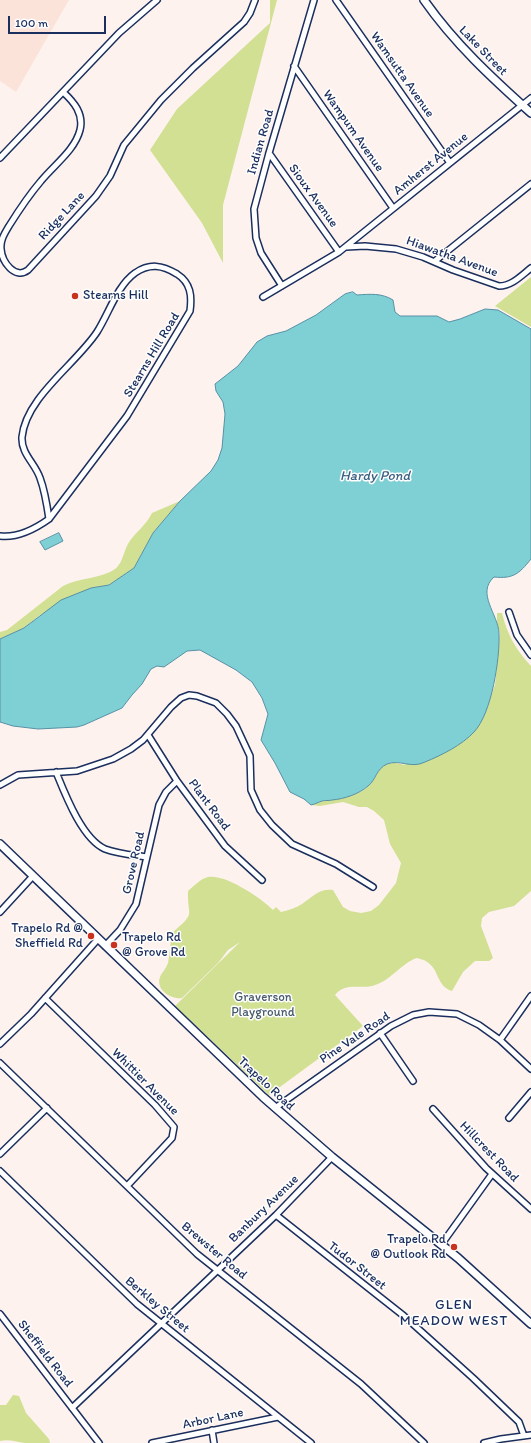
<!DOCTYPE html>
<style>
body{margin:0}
#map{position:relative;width:531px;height:1443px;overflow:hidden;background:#fdf2ee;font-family:Itim,sans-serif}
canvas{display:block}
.scale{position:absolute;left:8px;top:16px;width:98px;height:18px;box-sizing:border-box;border:2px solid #1b2f5e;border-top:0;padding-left:5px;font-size:12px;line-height:14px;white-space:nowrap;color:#1b2f5e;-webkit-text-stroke:3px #fff;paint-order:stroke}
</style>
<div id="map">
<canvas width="531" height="1443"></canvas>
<div class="scale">100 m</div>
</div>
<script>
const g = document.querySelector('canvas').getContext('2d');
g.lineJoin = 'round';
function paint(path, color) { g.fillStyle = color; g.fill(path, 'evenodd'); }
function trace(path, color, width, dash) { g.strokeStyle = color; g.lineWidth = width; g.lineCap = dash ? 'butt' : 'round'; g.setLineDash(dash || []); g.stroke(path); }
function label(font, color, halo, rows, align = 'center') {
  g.font = font + ' Itim,sans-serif'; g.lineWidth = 3; g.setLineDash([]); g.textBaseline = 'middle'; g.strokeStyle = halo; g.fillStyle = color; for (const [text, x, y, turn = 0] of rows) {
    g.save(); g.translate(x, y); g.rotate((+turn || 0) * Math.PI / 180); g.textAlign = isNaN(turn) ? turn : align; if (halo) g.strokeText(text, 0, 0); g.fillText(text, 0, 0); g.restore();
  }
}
const built = new Path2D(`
 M0,0H69L16,92L0,81Z`);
const green = new Path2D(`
 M270,0H277L223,205V263L202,223L150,150L177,109L270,23Z
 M531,277V327L495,306Z
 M180,501L153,533L134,568L109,585L91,588L40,615L24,628L0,639V632L7,630L63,586C78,578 95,579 110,572C123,566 122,555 128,544C134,533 145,527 152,513Z
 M497,613H502C507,634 516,650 531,666V891L514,906L489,912L482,918L481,926L493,958L489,961H475L463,972L452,991C433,985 442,963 417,958C401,963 390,982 372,986C359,989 345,982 335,995L363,1026L269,1095L175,1006L240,942L228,950L218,963L182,998C172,1000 155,990 160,977C162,972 166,969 168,963C170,953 170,942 173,932C197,912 187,917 188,891C194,886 200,879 208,877C226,874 261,898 273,910L276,907L281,912C289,910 296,908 302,904C312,897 320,888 333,890L343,907L350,911L361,913L371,911L379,905L396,883L401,863L390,844L384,820L374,811L367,807H359L343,802L320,806L311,805C315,804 319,802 323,801C336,798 349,798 362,791C380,781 375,756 404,765L487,705L495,685L500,633L497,624Z
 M13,1395L19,1396L26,1413L49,1439L50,1443C42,1443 33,1443 25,1443C16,1442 9,1439 0,1441V1405H6Z`);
const water = new Path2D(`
 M353,292L357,295C370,294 382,293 393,300L395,312L400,316H437L449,322L460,319L485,309L498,310L531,329V559C519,574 513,579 494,577C476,593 498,614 499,633C500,658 492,713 474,732C462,745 442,755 425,762C411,769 400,759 387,764C376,769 376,780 368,786C359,794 344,799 332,800C328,801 326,800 322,801C319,802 315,804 311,805L304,799L290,792L275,763L261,740L268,714L262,698L252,682L236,670L200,650L187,651L164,667L157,666L151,669L142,684L132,695L122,708L84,725L77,727L38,729L13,726L0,722V639L24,628L61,600L91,588L109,585L134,568L153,533L180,501L211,471L218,460L222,448L225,414L223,402L216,391L215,384L238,366L257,342L267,336L286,331L316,315L345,294Z
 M59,533L63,541L45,550L40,542Z`);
const street = new Path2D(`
 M336,0L450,163
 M294,66L393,208
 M63,92C74,102 84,114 80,130C75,150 54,165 41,181C29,195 19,210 9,226C5,233 0,240 1,249C2,262 15,280 28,270L96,196L110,176L124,145L161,100L193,68L244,22L250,13L255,0
 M269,153L339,252
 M0,158L119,33L157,0
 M346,247L365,246L396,249L423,257L453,270L499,286C512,286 522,275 531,268
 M435,261L531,184
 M282,286L261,253L256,238L254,209L269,153L314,0
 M263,297L339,252L531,98
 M0,536C17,538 35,529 49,519L127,416L190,311C192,296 191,283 177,274C162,265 150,263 135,273C117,286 109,313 97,332C76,364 26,397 22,437C21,454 35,463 40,478C45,491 47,505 49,519
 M509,612L517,635L531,655
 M148,735L177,781L225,846L262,880
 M56,772C65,794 82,839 105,849C118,854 133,855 147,857
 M0,785L18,775L77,771L113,759L131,749L143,740L171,707L181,698L189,695L197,696L216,703L227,714L236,726L250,756L251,790L260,810L272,825L292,844L336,864L373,887
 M0,912L33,876
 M105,946L120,930L136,904L159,805L166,792L177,781
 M45,998L155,1105L174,1127L172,1138L127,1186
 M380,1033L413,1081
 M500,1040L531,996
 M0,1044L31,1014L98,939
 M0,1063L197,1254L361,1384L424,1443
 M275,1108L391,1026L413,1015L429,1012L457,1014L479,1025L500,1040L531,1069
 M433,1109L486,1168L531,1209
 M509,1118L531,1092
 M0,1154L47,1108
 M0,1171L137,1304L311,1443
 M276,1215L404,1316L473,1378L519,1422L524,1436
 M441,1245L492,1174
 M0,1314L99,1443
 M72,1408L276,1215L332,1157
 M212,1430L214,1443
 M152,1443L278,1417
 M484,1443L501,1439L531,1435`);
const secondary = new Path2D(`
 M424,0C454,43 492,78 531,113
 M0,844L263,1097L332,1157L458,1258L531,1324`);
const markers = [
 [75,296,4,"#c8321e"],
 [91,936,4,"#c8321e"],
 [114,945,4,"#c8321e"],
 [454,1247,4,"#c8321e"]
];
const streetNames = [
 ["Lake Street",483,51,46],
 ["Wamsutta Avenue",402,75,55],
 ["Wampum Avenue",353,131,55],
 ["Indian Road",261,142,-74],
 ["Amherst Avenue",431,164,-39],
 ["Sioux Avenue",313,196,54],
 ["Ridge Lane",62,216,-47],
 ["Hiawatha Avenue",452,257,20],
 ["Stearns Hill Road",152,355,-59],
 ["Plant Road",209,805,53],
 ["Grove Road",134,863,-77],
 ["Pine Vale Road",355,1038,-34],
 ["Whittier Avenue",145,1082,45],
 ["Trapelo Road",266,1084,43],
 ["Hillcrest Road",489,1152,46],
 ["Banbury Avenue",264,1209,-44],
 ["Brewster Road",214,1251,40],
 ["Tudor Street",357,1266,38],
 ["Berkley Street",157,1305,40],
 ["Sheffield Road",45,1354,52],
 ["Arbor Lane",213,1419,-12]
];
const poiNames = [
 ["Stearns Hill",83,296],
 ["Trapelo Rd @",83,929,"right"],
 ["Sheffield Rd",83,944,"right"],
 ["Trapelo Rd",122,938],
 ["@ Grove Rd",122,953],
 ["Trapelo Rd",446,1240,"right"],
 ["@ Outlook Rd",446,1255,"right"]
];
const parkNames = [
 ["Graverson",263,998],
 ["Playground",263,1013]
];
const waterNames = [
 ["Hardy Pond",375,476]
];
const neighbourhoodNames = [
 ["GLEN",454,1305],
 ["MEADOW WEST",454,1321]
];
paint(built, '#fbe3d9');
paint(green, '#d1e093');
paint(water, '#7fd0d5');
trace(water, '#5790a5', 1);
trace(street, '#1b2f5e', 8);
trace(secondary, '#1b2f5e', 10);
trace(street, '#fff', 5);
trace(secondary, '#fff', 7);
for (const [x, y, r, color] of markers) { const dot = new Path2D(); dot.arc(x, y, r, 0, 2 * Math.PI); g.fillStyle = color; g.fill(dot); trace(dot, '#fff', 1.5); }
label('13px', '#1b2f5e', '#fff', streetNames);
label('13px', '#1b2f5e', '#fff', poiNames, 'left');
label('13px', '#485b6b', '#fff', parkNames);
label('italic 14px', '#395f82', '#fff', waterNames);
g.letterSpacing = '1px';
label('14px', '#1b2f5e', '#fff', neighbourhoodNames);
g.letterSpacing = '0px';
</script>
